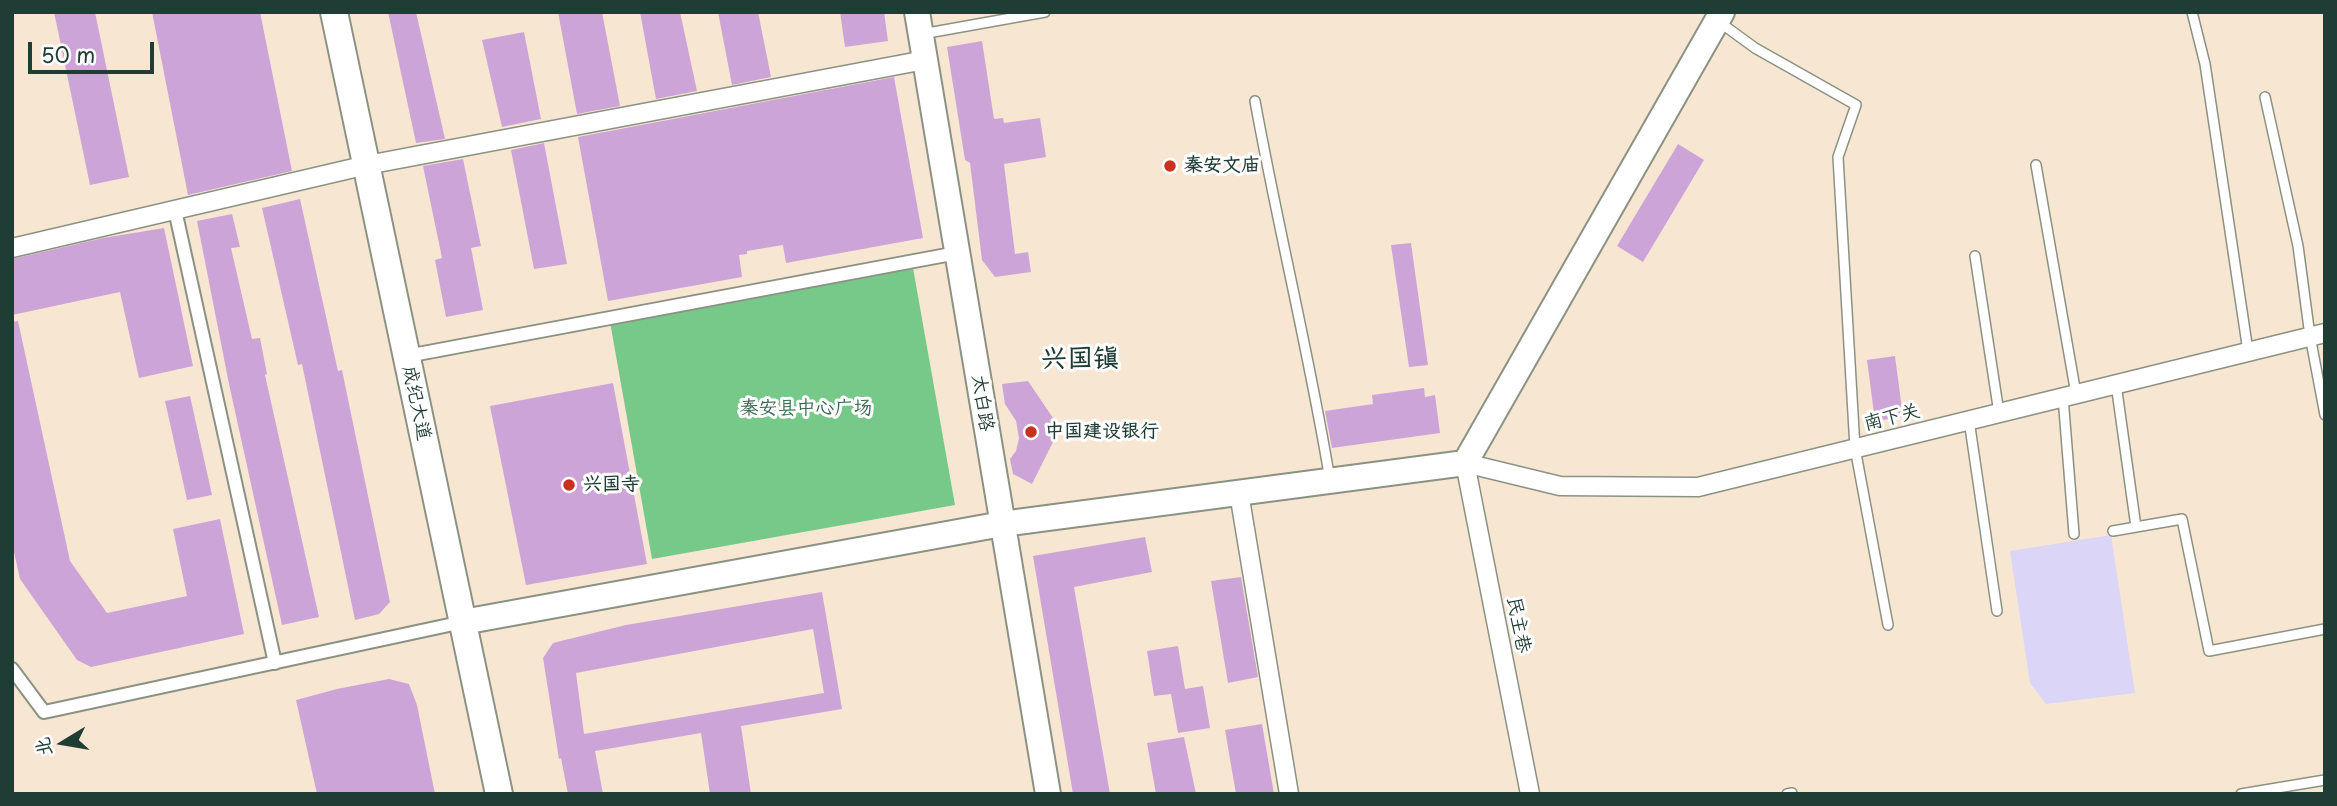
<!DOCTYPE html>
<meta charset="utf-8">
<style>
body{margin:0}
#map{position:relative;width:2337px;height:806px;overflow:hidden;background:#f7e7d2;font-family:"Playpen Sans","LXGW WenKai TC",sans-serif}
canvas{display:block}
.frame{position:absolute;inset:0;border:14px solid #1f3d34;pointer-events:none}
.north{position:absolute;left:28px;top:708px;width:70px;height:70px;-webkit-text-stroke:5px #fff;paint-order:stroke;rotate:259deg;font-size:19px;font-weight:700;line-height:28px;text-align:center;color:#1f3d34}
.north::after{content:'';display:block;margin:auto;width:24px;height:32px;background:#1f3d34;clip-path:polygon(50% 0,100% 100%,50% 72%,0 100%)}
.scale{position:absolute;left:28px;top:42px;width:126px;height:32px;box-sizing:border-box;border:4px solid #1f3d34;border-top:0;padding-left:9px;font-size:21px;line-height:24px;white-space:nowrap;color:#1f3d34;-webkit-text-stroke:5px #fff;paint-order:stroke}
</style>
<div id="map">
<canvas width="2337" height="806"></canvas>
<div class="frame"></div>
<div class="north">北</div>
<div class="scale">50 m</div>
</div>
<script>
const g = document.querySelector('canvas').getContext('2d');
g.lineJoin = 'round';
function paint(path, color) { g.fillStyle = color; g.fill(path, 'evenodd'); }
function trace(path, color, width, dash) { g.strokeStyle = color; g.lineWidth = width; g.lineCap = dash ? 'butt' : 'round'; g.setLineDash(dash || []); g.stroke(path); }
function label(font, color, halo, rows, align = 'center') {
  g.font = font + ' "Playpen Sans","LXGW WenKai TC",sans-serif'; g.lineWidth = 6; g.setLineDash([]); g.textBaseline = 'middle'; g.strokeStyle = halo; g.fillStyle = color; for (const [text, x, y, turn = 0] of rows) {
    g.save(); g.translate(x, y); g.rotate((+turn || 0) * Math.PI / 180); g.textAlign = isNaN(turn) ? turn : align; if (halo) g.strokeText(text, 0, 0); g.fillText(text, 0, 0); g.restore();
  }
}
const built = new Path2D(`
 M2111,535L2135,693L2046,704L2030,683L2010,551Z`);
const green = new Path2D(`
 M913,268L955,505L652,559L610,322Z`);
const building = new Path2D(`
 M54,12H95L129,177L90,185Z
 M152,12H260L292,171L188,195Z
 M388,12H416L445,139L416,143Z
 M558,12H602L620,106L577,114Z
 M640,12H680L697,91L656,99Z
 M718,12H758L771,77L732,85Z
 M840,12H884L888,41L845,47Z
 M524,32L541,119L502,127L482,40Z
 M982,41L994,119L1003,118L1004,123L1040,118L1046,157L1004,164L1015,254L1028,252L1031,272L995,277L982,260L970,163L965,160L947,47Z
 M894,77L923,238L786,263L783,245L747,251V254L739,255L742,277L608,301L578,137Z
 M544,143L567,264L534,269L511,150Z
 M1678,144L1704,160L1643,262L1617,246Z
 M463,159L481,246L471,248L483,310L446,317L435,260L442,258L423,166Z
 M300,199L338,371L342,370L390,602L379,614L355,620L302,364L298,365L262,208Z
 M232,214L240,247L231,248L252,339L260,338L267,374L265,375L319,617L282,625L229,384L197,221Z
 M164,228L193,366L139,378L120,292L12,315V259L103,238Z
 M1411,243L1428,365L1409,367L1391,245Z
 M18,321L70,561L107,613L187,596L173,529L220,519L244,634L91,667L77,660L20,579L12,543V322Z
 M1895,356L1903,417L1875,421L1867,360Z
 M1028,381L1053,418L1056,436L1032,484L1013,474L1010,459L1016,451L1019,438L1016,421L1005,404L1002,384Z
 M613,383L647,564L526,585L490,406Z
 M1424,388L1425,397L1435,395L1440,433L1332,448L1325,411L1373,404L1372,395Z
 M190,396L212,495L187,500L165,401Z
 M1145,537L1152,572L1074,587L1110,794H1073L1033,556Z
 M1241,577L1258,677L1228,683L1211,581Z
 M822,592L842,709L741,726L751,794H710L701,733L595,751L603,794H568L561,758L559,759L543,658L553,643L626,625ZM813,629L824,693L584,734L576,673Z
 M1178,646L1185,689L1203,686L1210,728L1178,733L1171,694L1154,696L1147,651Z
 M389,679L409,684L417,705L435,794H317L296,700L337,689Z
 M1262,724L1274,794H1236L1225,730Z
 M1184,737L1196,794H1156L1147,743Z`);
const service = new Path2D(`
 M2192,12L2205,64L2248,351
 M1718,21L1755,48L1856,105L1838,157L1855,448L1888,625
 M922,34L1045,12
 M2265,97L2298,246L2310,336L2325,415
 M1255,101C1278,228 1309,353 1330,480
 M2036,165L2076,394
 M1975,256L1999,413
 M2116,384L2136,527
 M2063,397L2074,534
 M1969,420L1997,611
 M2113,531L2182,519L2209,651L2325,629
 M1787,794L1792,793
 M2241,794L2325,780`);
const pedestrian = new Path2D(`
 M175,210L275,663
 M407,356L957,253
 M12,669L44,712L463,622`);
const minor = new Path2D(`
 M12,248L367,165L925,60
 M1239,493L1289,794
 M1530,794L1465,463L1560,486L1698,487L2325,333`);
const secondary = new Path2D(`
 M917,12L1048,794
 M463,622L1002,524L1465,463L1722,12`);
const primary = new Path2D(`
 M334,12L499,794`);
const markers = [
 [1170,166,7,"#c8321e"],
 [1031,432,7,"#c8321e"],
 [569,485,7,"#c8321e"]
];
const poiNames = [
 ["秦安文庙",1184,166],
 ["中国建设银行",1045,432],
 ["兴国寺",583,485]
];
const streetNames = [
 ["成纪大道",416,403,78],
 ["太白路",982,403,81],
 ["南下关",1892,418,-14],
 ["民主巷",1518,625,79]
];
const parkNames = [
 ["秦安县中心广场",806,409]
];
const districtNames = [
 ["兴国镇",1080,360]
];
paint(built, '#dbd6f7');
paint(green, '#77c98a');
paint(building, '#cda4d8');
trace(service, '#8b9283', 12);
trace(pedestrian, '#8b9283', 16);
trace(minor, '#8b9283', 21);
trace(secondary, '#8b9283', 28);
trace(primary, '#8b9283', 30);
trace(service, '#fff', 9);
trace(pedestrian, '#fff', 12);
trace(minor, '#fff', 18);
trace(secondary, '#fff', 24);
trace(primary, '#fff', 26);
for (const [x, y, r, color] of markers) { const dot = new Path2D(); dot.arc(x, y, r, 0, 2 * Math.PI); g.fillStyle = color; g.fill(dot); trace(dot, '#fff', 2.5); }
label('bold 19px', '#1f3d34', '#fff', poiNames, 'left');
label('19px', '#1f3d34', '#fff', streetNames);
label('19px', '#39674e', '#fff', parkNames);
label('bold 26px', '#1f3d34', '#fff', districtNames);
</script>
